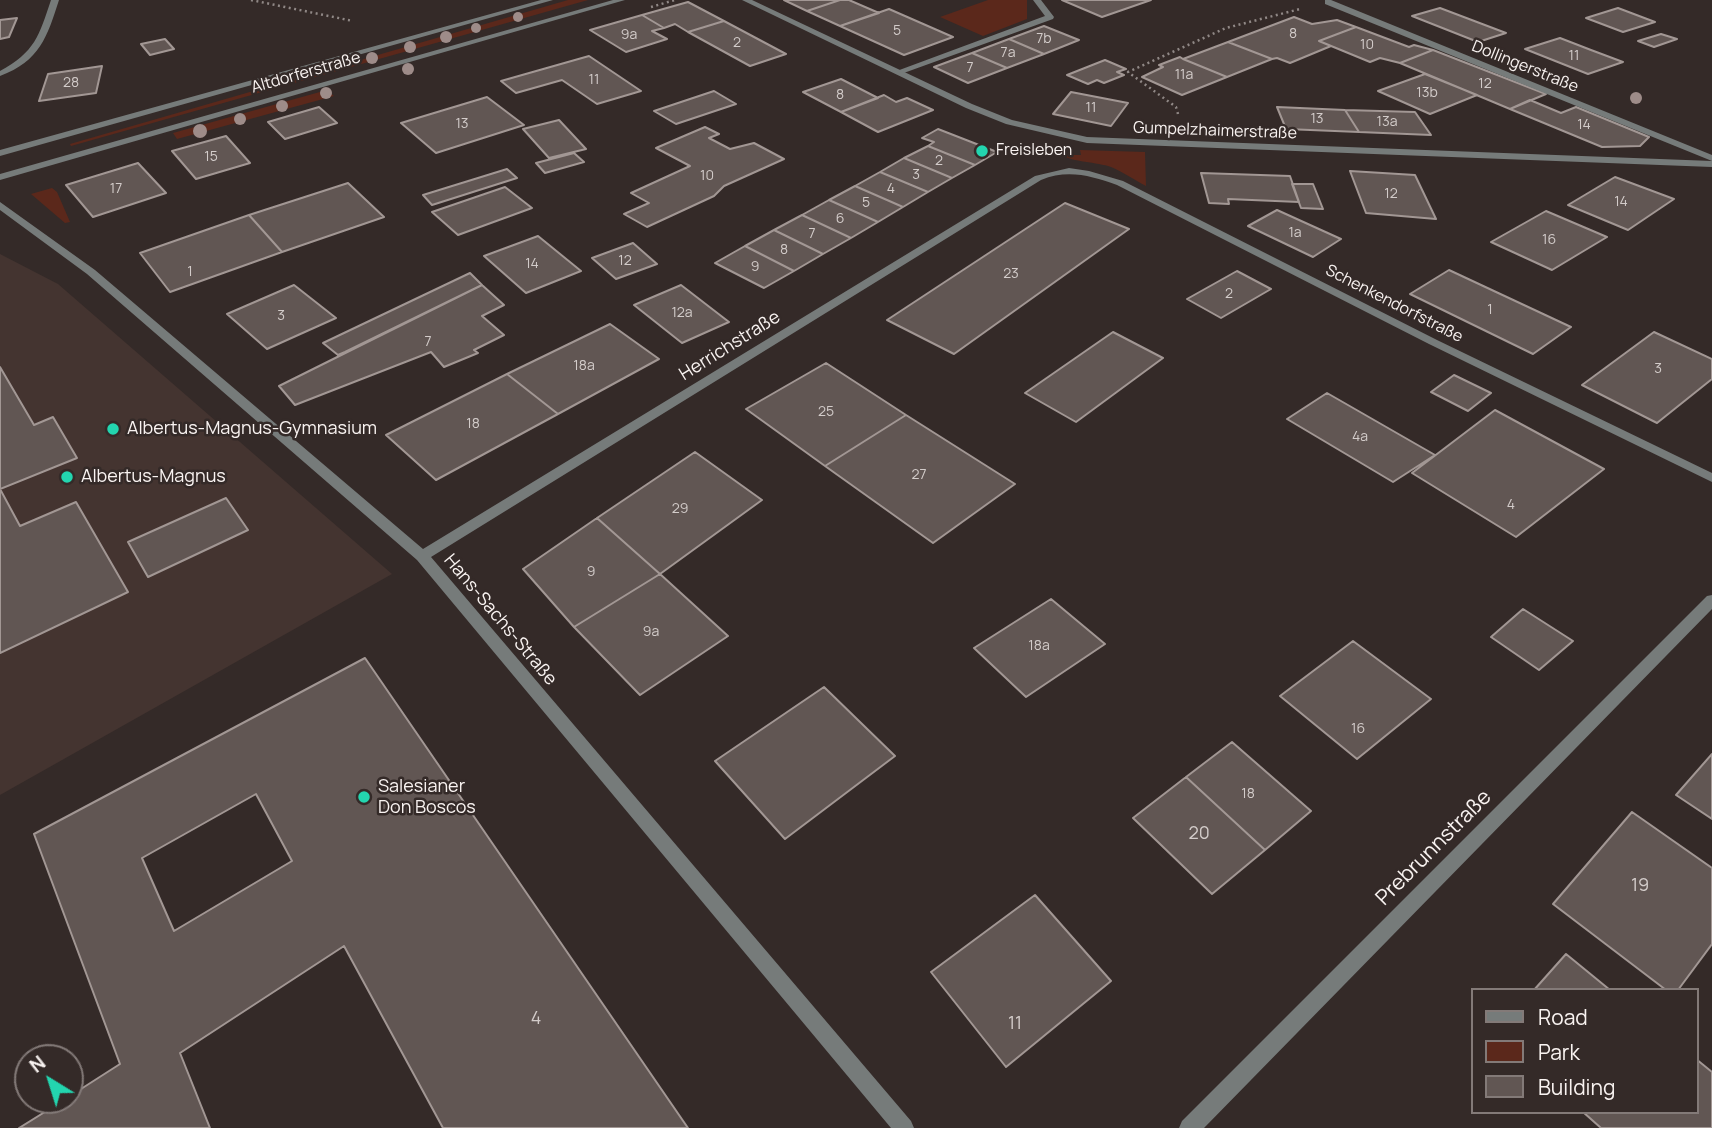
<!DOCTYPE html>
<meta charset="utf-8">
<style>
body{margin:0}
#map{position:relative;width:1712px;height:1128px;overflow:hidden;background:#342a28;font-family:Manrope,sans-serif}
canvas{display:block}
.legend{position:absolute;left:1471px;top:988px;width:228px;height:126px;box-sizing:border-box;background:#342a28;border:2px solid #837a78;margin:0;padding:9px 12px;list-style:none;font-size:21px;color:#f9f3f1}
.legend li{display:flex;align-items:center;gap:14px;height:35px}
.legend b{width:35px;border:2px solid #837a78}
.north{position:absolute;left:14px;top:1044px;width:70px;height:70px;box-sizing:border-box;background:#342a28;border:2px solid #837a78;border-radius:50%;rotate:322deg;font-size:19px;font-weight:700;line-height:28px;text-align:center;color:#f9f3f1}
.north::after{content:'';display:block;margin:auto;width:24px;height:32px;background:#23d5af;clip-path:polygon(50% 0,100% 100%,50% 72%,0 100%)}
</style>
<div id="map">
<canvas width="1712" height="1128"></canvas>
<ul class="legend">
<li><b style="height:9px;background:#767b7a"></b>Road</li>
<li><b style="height:19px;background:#5b281b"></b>Park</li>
<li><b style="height:19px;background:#615653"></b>Building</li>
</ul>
<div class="north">N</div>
</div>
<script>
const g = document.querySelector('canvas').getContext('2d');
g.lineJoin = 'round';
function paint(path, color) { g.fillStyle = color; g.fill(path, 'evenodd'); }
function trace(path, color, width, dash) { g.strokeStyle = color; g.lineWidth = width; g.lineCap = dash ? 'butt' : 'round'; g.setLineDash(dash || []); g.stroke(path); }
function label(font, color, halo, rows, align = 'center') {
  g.font = font + ' Manrope,sans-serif'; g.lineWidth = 5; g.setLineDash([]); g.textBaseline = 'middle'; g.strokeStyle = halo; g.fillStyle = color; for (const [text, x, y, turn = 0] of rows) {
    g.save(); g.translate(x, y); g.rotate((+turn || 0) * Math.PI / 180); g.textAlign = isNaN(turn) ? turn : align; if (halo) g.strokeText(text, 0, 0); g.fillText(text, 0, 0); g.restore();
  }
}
const built = new Path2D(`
 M0,254L58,284L392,574L0,795Z`);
const green = new Path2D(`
 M568,0H588L71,146L70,144Z
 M988,0H1027V19L983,36L940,17Z
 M327,90L334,96L177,139L173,133Z
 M1080,150L1145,152L1146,186C1135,180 1123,172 1111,167C1097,162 1072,162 1062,155H1081Z
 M52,188L57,192L70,222L65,223L31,194Z`);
const building = new Path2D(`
 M784,0H840L807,11Z
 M840,0H849L879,13L840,26L807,11Z
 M1062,0H1151L1102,17Z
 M688,2L724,21L688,32L675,24L664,28L642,15Z
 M1440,8L1506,33L1478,42L1412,16Z
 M1618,8L1655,22L1623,32L1586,18Z
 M889,9L953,37L904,55L840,26Z
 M642,15L664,28L652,31L667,39L626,52L590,30Z
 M1294,17L1312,24L1337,20L1356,27L1319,41L1331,46L1290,63L1277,58L1272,59L1228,42Z
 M17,18L9,37L0,39V20Z
 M724,21L786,54L750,66L688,32Z
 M1044,26L1079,40L1044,54L1009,39Z
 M1356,27L1409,47L1414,45L1433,50L1400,63L1380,58L1370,62L1319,41Z
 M1661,34L1677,39L1654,47L1638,41Z
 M1560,38L1591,50L1623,62L1588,74L1525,49Z
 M165,39L174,49L150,55L141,44Z
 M1009,39L1044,54L1007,68L972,53Z
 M1228,42L1272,59L1227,77L1183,59Z
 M1433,50L1546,94L1510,109L1400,63Z
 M972,53L1007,68L968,83L934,67Z
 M589,56L641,91L597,104L562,80L516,93L501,81Z
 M1180,57L1183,59L1227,77L1182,95L1142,77L1163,67L1159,65Z
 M1105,60L1126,69L1117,72L1124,75L1104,83L1097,80L1088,84L1067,75Z
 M102,66L96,93L39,101L48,74Z
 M1425,74L1477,95L1430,114L1378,91Z
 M841,79L878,98L841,112L803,92Z
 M714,91L736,104L676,124L654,111Z
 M1071,92L1128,103L1111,126L1053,114Z
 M884,95L896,102L907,98L933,110L878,132L841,112Z
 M487,97L524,125L436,153L401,123Z
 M1530,100L1561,113L1576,107L1649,137L1640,146L1602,147L1510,109Z
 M319,107L337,123L285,139L268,122Z
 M1277,107L1345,110L1359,132L1286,129Z
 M1345,110L1415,112L1431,135L1359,132Z
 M559,120L586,149L549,158L523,129Z
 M705,127L719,134L709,138L730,149L754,143L784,159L724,186L714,196L647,227L624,214L649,203L631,193L690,166L656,148Z
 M938,129L997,152L975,165L928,146L934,142L922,138Z
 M226,136L250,163L196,179L172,151Z
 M928,146L975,165L952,178L904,158Z
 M574,153L584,162L545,173L536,163Z
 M904,158L952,178L928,192L880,172Z
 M138,163L166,193L93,217L66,185Z
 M507,169L517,178L432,205L423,195Z
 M1350,171L1415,175L1436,219L1366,213Z
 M880,172L928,192L903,207L855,186Z
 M1201,173L1290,176L1299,202L1228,199L1229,204L1209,203Z
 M1615,177L1674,199L1628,230L1568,205Z
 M348,183L384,217L282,252L249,215Z
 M1292,184H1313L1323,209L1301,208Z
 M855,186L903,207L878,222L829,200Z
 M505,187L532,208L458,235L432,212Z
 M829,200L878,222L851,238L802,215Z
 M1065,203L1129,229L954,354L887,320Z
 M1277,210L1341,239L1313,257L1248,226Z
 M1546,211L1607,237L1552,270L1491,242Z
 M249,215L282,252L170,292L140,253Z
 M802,215L851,238L823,254L774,230Z
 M774,230L823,254L794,271L745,246Z
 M538,236L581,271L526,293L484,256Z
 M633,243L657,264L616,279L592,258Z
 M745,246L794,271L764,288L715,263Z
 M1449,270L1571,327L1533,354L1410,294Z
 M1237,271L1271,289L1221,318L1187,299Z
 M470,273L482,285L345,352L338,355L323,343Z
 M294,285L336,318L267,349L227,314Z
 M482,285L504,305L482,316L504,335L474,350L478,353L444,367L431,352L295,405L279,386Z
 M681,285L729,322L682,343L634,305Z
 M610,324L659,359L558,414L507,374Z
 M1113,332L1163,358L1076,422L1025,393Z
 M1654,332L1712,359V379L1657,423L1582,385Z
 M826,363L906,415L825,466L746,409Z
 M0,367L34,425L53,417L77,458L0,489L20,526L76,502L128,592L0,653Z
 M507,374L558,414L436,480L386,435Z
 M1454,375L1491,393L1468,411L1431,392Z
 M1327,393L1435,455L1393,482L1287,419Z
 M1495,410L1604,469L1516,537L1412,473Z
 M906,415L1015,484L933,543L825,466Z
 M695,452L762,500L660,574L597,518Z
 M226,498L248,530L148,577L128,542Z
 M597,518L660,574L574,627L523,569Z
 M660,574L728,636L640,695L574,627Z
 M1051,599L1105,644L1026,697L974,648Z
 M1523,609L1573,641L1539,670L1491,637Z
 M1353,641L1431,699L1357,759L1280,696Z
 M365,658L688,1128H443L344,946L180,1053L210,1128H19L64,1100H70V1096L120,1064L34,834ZM256,794L292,861L174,931L142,858Z
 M824,687L895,756L785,839L715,761Z
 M1232,742L1311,811L1265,850L1186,777Z
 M1712,754V819L1676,795Z
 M1186,777L1265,850L1212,894L1133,818Z
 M1632,812L1712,868V944L1678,990H1666L1553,904Z
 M1035,895L1111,981L1006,1067L931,972Z
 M1566,954L1610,990H1534Z
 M1696,1059L1712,1072V1128H1601L1583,1112H1696Z`);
const path = new Path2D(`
 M251,0L353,21
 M651,7L675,0
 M1178,114L1176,107L1128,72L1226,28L1300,9`);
const service = new Path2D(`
 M51,0H59C47,37 40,61 0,76V71C35,52 39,36 51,0Z
 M1033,0H1041L1054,17L1053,19L901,74L894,72L1045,16Z`);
const minor = new Path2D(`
 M1325,0H1331L1712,155V161L1325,4Z
 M1069,168L1089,171L1123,181L1437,340L1712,473V482L1429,344L1117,185C1091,176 1068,169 1041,180L431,557L911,1121L914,1128H891L417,560L87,274L0,210V202L95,270L423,549L1035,176Z
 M1712,595V609L1204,1128H1179L1182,1121L1707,596Z`);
const tertiary = new Path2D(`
 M541,0H553L0,156V150Z
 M613,0H625L0,180V174Z
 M742,0H752L972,104L1012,120L1087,137L1712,161V167L1087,143L1006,124L966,108Z`);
const trees = [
 [518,17,5],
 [476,28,5],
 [446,37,6],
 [410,47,6],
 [372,58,6],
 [408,69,6],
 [326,93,6],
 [1636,98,6],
 [282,106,6],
 [240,119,6],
 [200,131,7]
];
const markers = [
 [982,151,7,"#23d5af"],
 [113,429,7,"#23d5af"],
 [67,477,7,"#23d5af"],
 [364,797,7,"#23d5af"]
];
const numberNames = [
 ["5",897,31],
 ["8",1293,34],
 ["9a",629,35],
 ["7b",1044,39],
 ["2",737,43],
 ["10",1367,45],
 ["7a",1008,53],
 ["11",1574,56],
 ["7",970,68],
 ["11a",1184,75],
 ["11",594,80],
 ["28",71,83],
 ["12",1485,84],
 ["13b",1427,93],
 ["8",840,95],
 ["11",1091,108],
 ["13",1317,119],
 ["13a",1387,122],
 ["13",462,124],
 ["14",1584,125],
 ["15",211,157],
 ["2",939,161],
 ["3",916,175],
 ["10",707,176],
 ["17",116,189],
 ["4",891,189],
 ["12",1391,194],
 ["14",1621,202],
 ["5",866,203],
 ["6",840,219],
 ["1a",1295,233],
 ["7",812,234],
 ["16",1549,240],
 ["8",784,250],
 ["12",625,261],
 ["14",532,264],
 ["9",755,267],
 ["1",190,272],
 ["23",1011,274],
 ["2",1229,294],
 ["1",1490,310],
 ["12a",682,313],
 ["3",281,316],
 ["7",428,342],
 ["18a",584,366],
 ["3",1658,369],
 ["25",826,412],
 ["18",473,424],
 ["4a",1360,437],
 ["27",919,475],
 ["4",1511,505],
 ["29",680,509],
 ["9",591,572],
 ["9a",651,632],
 ["18a",1039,646],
 ["16",1358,729],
 ["18",1248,794]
];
const farStreetnames = [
 ["Dollingerstraße",1525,67,22],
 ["Altdorferstraße",306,73,-16],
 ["Gumpelzhaimerstraße",1215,131,2],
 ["Schenkendorfstraße",1394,304,27]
];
const farPoinames = [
 ["Freisleben",996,151]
];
const streetNames = [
 ["Herrichstraße",730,346,-32],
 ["Hans-Sachs-Straße",500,620,50]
];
const poiNames = [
 ["Albertus-Magnus-Gymnasium",127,429],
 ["Albertus-Magnus",81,477],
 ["Salesianer",378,787],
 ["Don Boscos",378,808]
];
const nearNumbernames = [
 ["20",1199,834],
 ["19",1640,886],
 ["4",536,1019],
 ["11",1015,1024]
];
const nearStreetnames = [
 ["Prebrunnstraße",1434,848,-45]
];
paint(built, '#443430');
paint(green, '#5b281b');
paint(building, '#615653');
trace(building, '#a29794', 2);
trace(path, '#908886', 2.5, [2, 3.5]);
paint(service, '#767b7a');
paint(minor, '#767b7a');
paint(tertiary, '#767b7a');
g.fillStyle = '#9e8c89';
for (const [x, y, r] of trees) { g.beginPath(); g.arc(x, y, r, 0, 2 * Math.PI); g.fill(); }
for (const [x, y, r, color] of markers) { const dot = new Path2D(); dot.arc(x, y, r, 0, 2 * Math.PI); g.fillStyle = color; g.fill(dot); trace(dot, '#342a28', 2.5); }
label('14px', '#d3ccca', null, numberNames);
label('16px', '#f9f3f1', '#342a28', farStreetnames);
label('16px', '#f9f3f1', '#342a28', farPoinames, 'left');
label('18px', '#f9f3f1', '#342a28', streetNames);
label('18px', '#f9f3f1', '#342a28', poiNames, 'left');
label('18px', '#d3ccca', null, nearNumbernames);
label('21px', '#f9f3f1', '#342a28', nearStreetnames);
</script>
